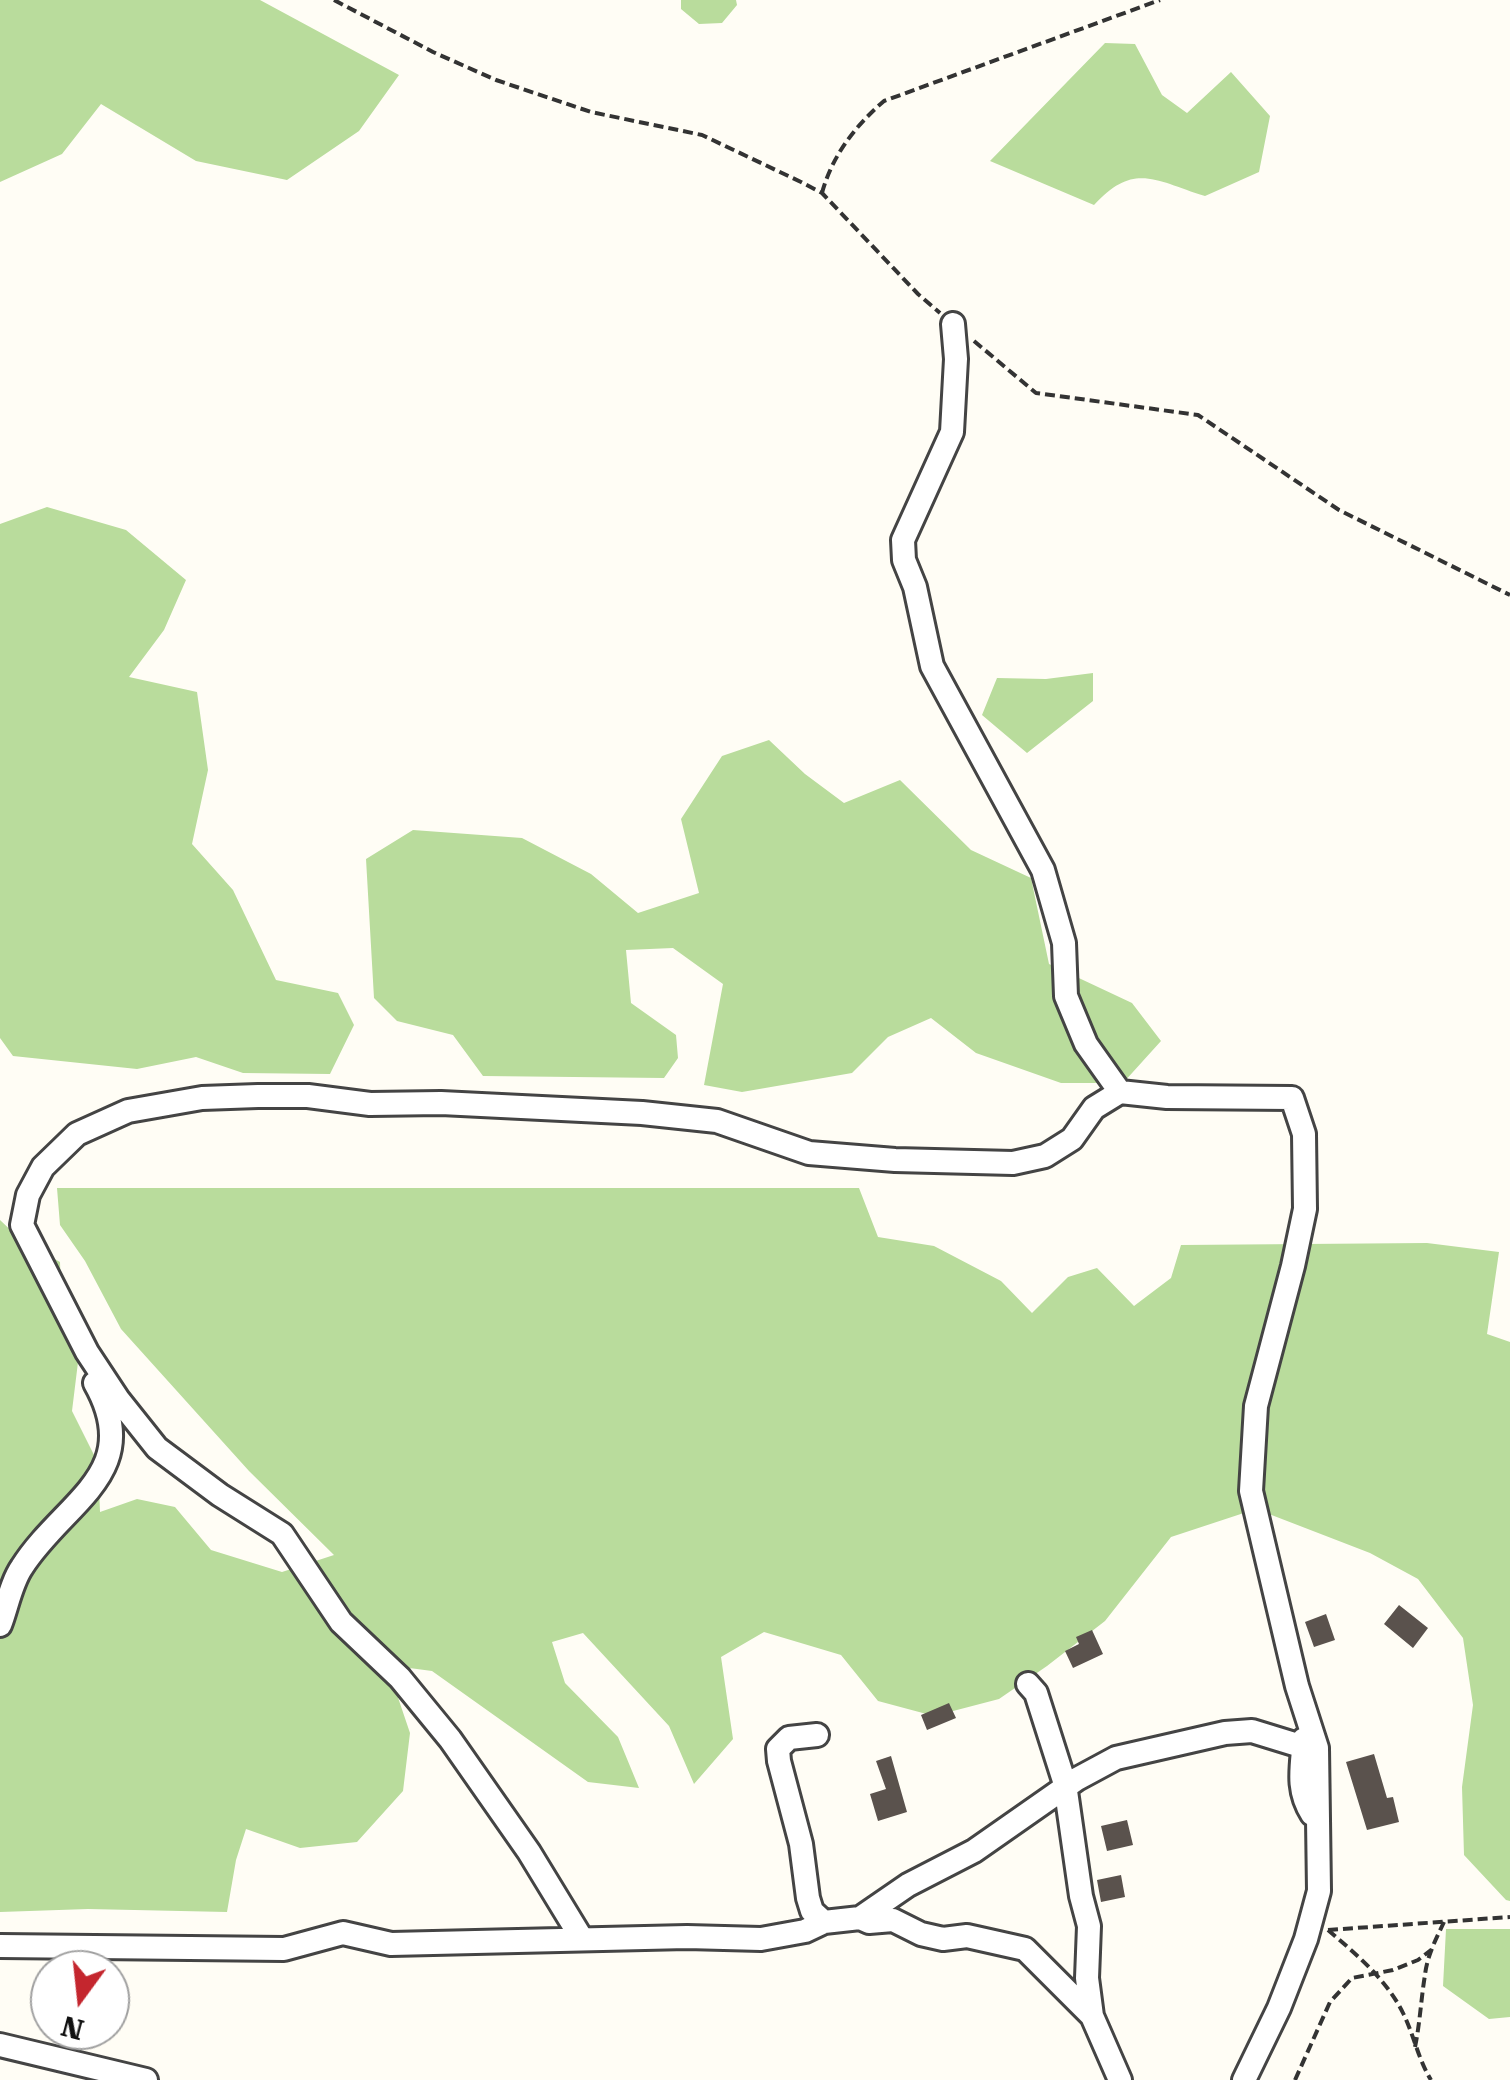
<!DOCTYPE html>
<style>
body{margin:0}
#map{position:relative;width:1510px;height:2080px;overflow:hidden;background:#fffdf5;font-family:"Roboto Serif",serif}
canvas{display:block}
.north{position:absolute;left:30px;top:1950px;width:100px;height:100px;box-sizing:border-box;background:#fff;border:2px solid #a0a0a0;border-radius:50%;rotate:195deg;font-size:28px;font-weight:700;line-height:40px;text-align:center;color:#111}
.north::after{content:'';display:block;margin:auto;width:35px;height:45px;background:#c4262e;clip-path:polygon(50% 0,100% 100%,50% 72%,0 100%)}
</style>
<div id="map">
<canvas width="1510" height="2080"></canvas>
<div class="north">N</div>
</div>
<script>
const g = document.querySelector('canvas').getContext('2d');
g.lineJoin = 'round';
function paint(path, color) { g.fillStyle = color; g.fill(path, 'evenodd'); }
function trace(path, color, width, dash) { g.strokeStyle = color; g.lineWidth = width; g.lineCap = dash ? 'butt' : 'round'; g.setLineDash(dash || []); g.stroke(path); }
const forest = new Path2D(`
 M0,0H260L399,75L359,131L287,180L196,161L101,104L62,154L0,182Z
 M681,0H736L737,5L722,23L699,24L681,9Z
 M1105,43L1135,44L1162,95L1187,113L1231,72L1270,116L1259,172L1205,196C1156,181 1134,161 1094,205L990,161Z
 M47,507L126,530L186,580L164,630L129,677L197,692L208,770L192,844L233,890L276,980L338,993L354,1025L330,1074L243,1073L196,1057L137,1069L13,1056L0,1038V524Z
 M1093,673V701L1027,753L982,715L997,678L1046,679Z
 M769,740L805,774L844,803L900,780L971,850L1031,878L1049,964L1132,1003L1161,1041L1123,1083H1061L976,1053L931,1018L888,1037L852,1073L742,1092L704,1085L723,984L673,948L626,950L631,1003L676,1035L678,1058L664,1078L483,1076L453,1035L397,1021L374,998L366,859L413,830L522,838L591,874L638,913L699,893L681,819L722,756Z
 M57,1188H859L878,1237L934,1246L1001,1281L1032,1313L1068,1277L1097,1268L1134,1306L1171,1278L1181,1245L1427,1243L1499,1252L1487,1334L1510,1342V1901L1506,1900L1464,1855L1462,1787L1473,1705L1463,1638L1418,1579L1370,1553L1256,1509L1171,1537L1105,1621L1047,1666L999,1699L934,1716L878,1701L841,1655L764,1632L721,1657L733,1739L694,1784L669,1726L583,1633L552,1642L565,1683L618,1737L639,1788L588,1782L432,1671L387,1665L410,1733L403,1791L357,1842L300,1848L246,1829L236,1860L227,1912L88,1909L0,1912V1220L22,1241L60,1262L61,1293L79,1354L72,1411L98,1463L100,1512L137,1499L175,1507L211,1550L282,1572L334,1555L249,1471L121,1329L85,1261L60,1225Z
 M1446,1929H1510V2017L1489,2019L1443,1986Z`);
const building = new Path2D(`
 M1399,1605L1428,1628L1413,1648L1384,1624Z
 M1326,1614L1335,1640L1314,1647L1305,1622Z
 M1092,1630L1103,1654L1073,1668L1065,1651L1079,1644L1076,1637Z
 M949,1703L956,1718L927,1730L921,1715Z
 M1374,1754L1387,1798L1393,1797L1399,1822L1367,1830L1346,1762Z
 M891,1756L907,1812L878,1821L870,1794L886,1789L876,1761Z
 M1127,1820L1133,1845L1107,1851L1101,1826Z
 M1121,1875L1125,1897L1101,1902L1097,1880Z`);
const path = new Path2D(`
 M334,0L433,52L496,80L591,112L702,135L801,182L822,193L918,294L940,313
 M822,193C832,156 855,126 884,101L1160,0
 M974,341L1036,393L1198,415L1339,510L1510,595
 M1328,1930L1510,1917
 M1328,1930C1356,1954 1387,1980 1403,2013C1414,2035 1418,2059 1431,2080
 M1415,2047C1420,2023 1421,1999 1425,1975C1427,1956 1436,1939 1444,1922
 M1295,2080L1330,2002L1352,1978L1393,1970L1418,1960L1431,1950`);
const minor = new Path2D(`
 M953,324L956,359L952,432L903,540L904,560L915,587L932,666L1043,870L1064,943L1066,996L1086,1044L1120,1092L1167,1097L1292,1098L1304,1134L1305,1209L1293,1266L1256,1406L1251,1491L1297,1686L1317,1748L1319,1891L1306,1939L1279,2008L1244,2080
 M0,1625C7,1607 11,1583 22,1567C64,1501 146,1473 95,1383
 M1028,1684L1036,1693L1065,1784L1081,1896L1089,1926L1087,1978L1092,2016L1120,2080
 M817,1735L789,1738L778,1749L779,1761L801,1844L808,1898L812,1911L824,1922
 M1304,1739C1302,1767 1296,1789 1312,1814
 M860,1918L908,1885L974,1851L1077,1779L1116,1758L1225,1733L1252,1731L1304,1747
 M582,1939L529,1852L450,1739L400,1678L341,1622L282,1534L220,1495L157,1448L118,1399L87,1352L22,1225L28,1195L43,1167L77,1134L128,1111L202,1098L258,1096H308L370,1104L441,1103L642,1113L717,1121L809,1153L895,1160L1013,1163L1045,1156L1072,1139L1094,1108L1120,1092
 M0,1946L284,1949L343,1933L391,1944L687,1937L761,1939L805,1931L824,1922L860,1918L869,1922L893,1920L921,1934L943,1939L967,1936L1025,1949L1092,2016
 M0,2045L146,2080`);
paint(forest, '#b9dc9c');
paint(building, '#5a524d');
trace(minor, '#444', 28);
trace(path, '#333', 4, [10, 5]);
trace(minor, '#fff', 22);
</script>
